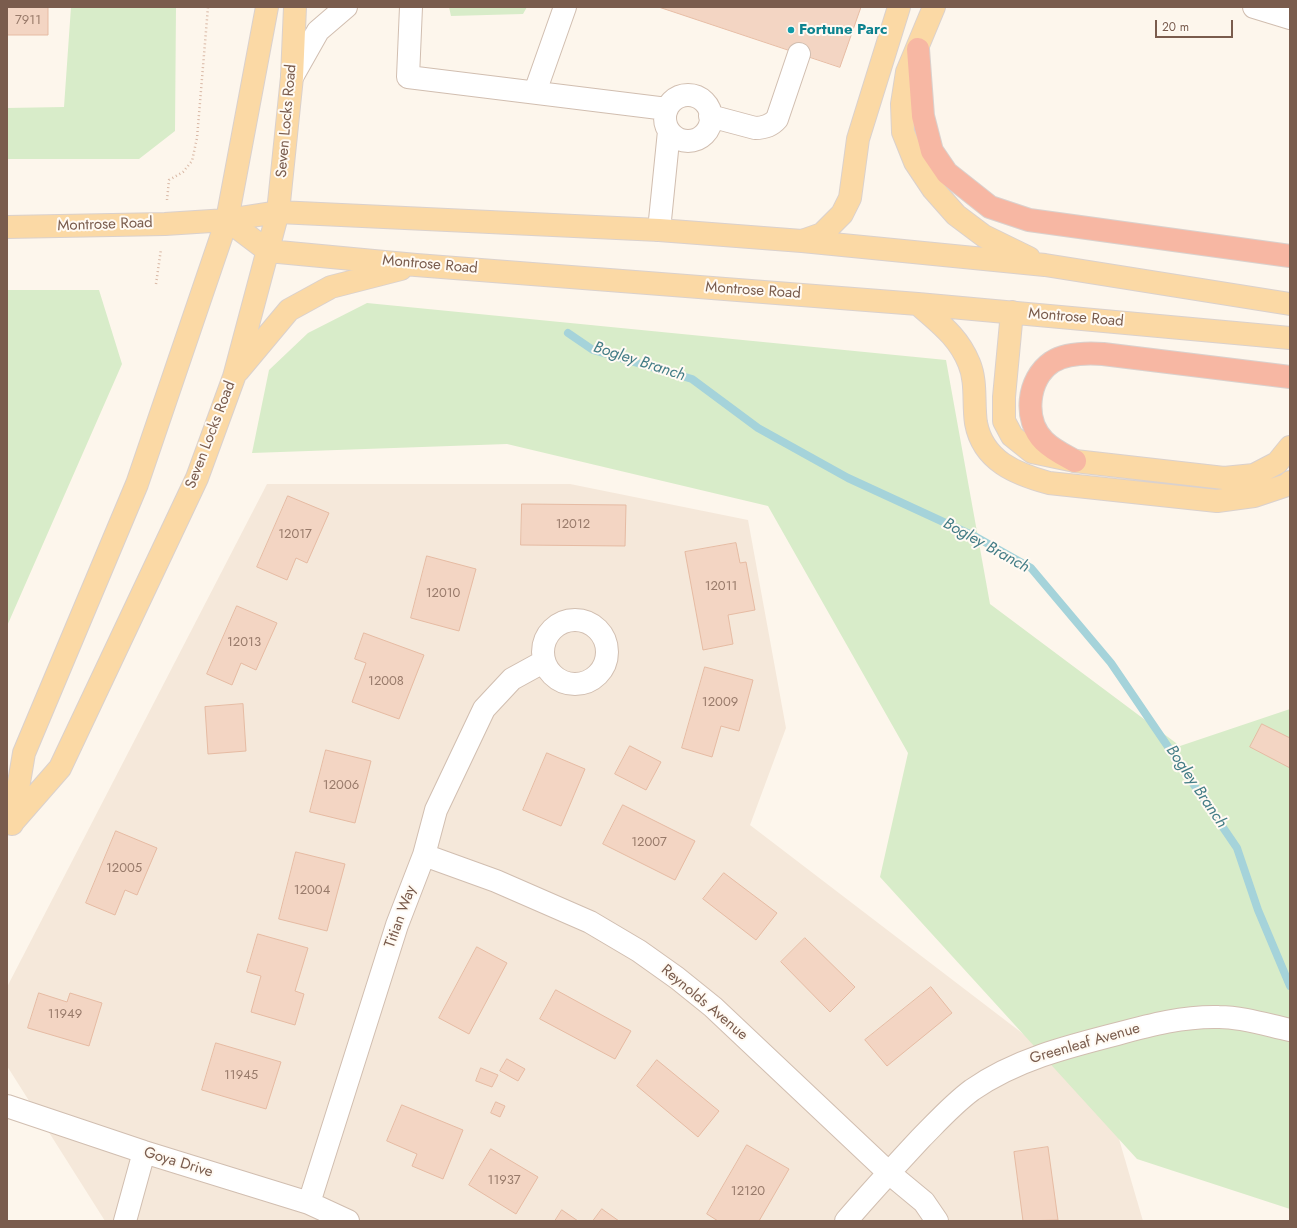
<!DOCTYPE html>
<style>
body{margin:0}
#map{position:relative;width:1297px;height:1228px;overflow:hidden;background:#fdf6ec;font-family:Jost,sans-serif}
canvas{display:block}
.frame{position:absolute;inset:0;border:8px solid #7a5c4d;pointer-events:none}
.scale{position:absolute;left:1155px;top:20px;width:78px;height:18px;box-sizing:border-box;border:2px solid #7a5c4d;border-top:0;padding-left:5px;font-size:12px;line-height:14px;white-space:nowrap;color:#7a5c4d;-webkit-text-stroke:3px #fffaf3;paint-order:stroke}
</style>
<div id="map">
<canvas width="1297" height="1228"></canvas>
<div class="frame"></div>
<div class="scale">20 m</div>
</div>
<script>
const g = document.querySelector('canvas').getContext('2d');
g.lineJoin = 'round';
function paint(path, color) { g.fillStyle = color; g.fill(path, 'evenodd'); }
function trace(path, color, width, dash) { g.strokeStyle = color; g.lineWidth = width; g.lineCap = dash ? 'butt' : 'round'; g.setLineDash(dash || []); g.stroke(path); }
function label(font, color, halo, rows, align = 'center') {
  g.font = font + ' Jost,sans-serif'; g.lineWidth = 4; g.setLineDash([]); g.textBaseline = 'middle'; g.strokeStyle = halo; g.fillStyle = color; for (const [text, x, y, turn = 0] of rows) {
    g.save(); g.translate(x, y); g.rotate((+turn || 0) * Math.PI / 180); g.textAlign = isNaN(turn) ? turn : align; if (halo) g.strokeText(text, 0, 0); g.fillText(text, 0, 0); g.restore();
  }
}
const residential = new Path2D(`
 M267,484H570L748,520L786,728L750,825L1107,1098L1143,1221H105L7,1066V987Z`);
const green = new Path2D(`
 M71,7H176L175,131L139,159H7V108L64,107Z
 M449,7H527L523,14L451,16Z
 M7,290H99L122,364L7,626Z
 M367,303L946,360L990,604L1180,746L1290,709V1209L1137,1159L880,877L908,753L768,506L507,444L252,453L269,370L308,333Z`);
const stream = new Path2D(`
 M568,333L593,350L692,379L758,428L848,478L976,537L1031,568L1111,663L1237,848L1258,910L1290,986`);
const building = new Path2D(`
 M7,7H48V35H7Z
 M659,7H861L840,67Z
 M288,496L329,513L307,563L296,558L287,580L257,567Z
 M522,504L626,505L625,546L521,545Z
 M736,543L740,563L746,562L755,610L728,615L733,644L703,650L685,552Z
 M427,556L476,569L459,631L411,618Z
 M237,606L277,623L256,670L241,663L232,685L207,674Z
 M364,633L424,655L399,719L352,702L366,663L355,659Z
 M705,667L753,680L739,731L721,726L712,757L682,748Z
 M243,704L246,751L208,754L205,707Z
 M1262,724L1290,738V768L1250,747Z
 M630,746L661,762L646,790L615,774Z
 M326,750L371,761L355,823L310,812Z
 M547,753L585,769L561,826L523,810Z
 M623,805L695,841L675,880L603,844Z
 M116,831L157,848L137,895L125,890L115,915L86,903Z
 M296,852L345,864L327,931L279,919Z
 M724,873L777,913L756,940L703,899Z
 M258,934L308,948L295,991L304,994L295,1025L251,1012L261,976L247,972Z
 M805,938L855,987L830,1012L781,962Z
 M477,947L507,963L469,1034L439,1018Z
 M931,987L952,1013L887,1066L865,1040Z
 M556,990L631,1031L615,1059L540,1019Z
 M39,993L67,1002L70,993L102,1003L89,1046L28,1028Z
 M216,1043L281,1062L266,1109L202,1090Z
 M507,1059L525,1069L518,1081L500,1071Z
 M657,1060L719,1111L698,1137L637,1086Z
 M481,1068L498,1075L492,1087L476,1081Z
 M496,1102L505,1106L500,1117L491,1113Z
 M402,1105L463,1130L443,1179L412,1166L417,1154L387,1141Z
 M747,1145L789,1169L759,1221H718L707,1214Z
 M1048,1147L1058,1220L1023,1221L1014,1152Z
 M491,1149L538,1177L516,1214L469,1185Z
 M602,1209L619,1221H593Z
 M562,1210L578,1221H555Z`);
const path = new Path2D(`
 M167,200L169,180L183,172L192,161L197,138L208,7
 M156,284L161,249`);
const minor = new Path2D(`
 M411,7L408,77L667,109
 M1254,7L1290,18
 M292,77L318,31L346,7
 M535,92L565,7
 M665 118a23 23 0 1 1 46 0a23 23 0 1 1-46 0Z
 M710,116L755,128C764,128 771,126 777,119L799,54
 M659,230L669,131
 M543 652a32 32 0 1 1 64 0a32 32 0 1 1-64 0Z
 M424,855L496,881L590,922L639,951L677,978L713,1007L889,1173L924,1202L937,1221
 M7,1106L144,1152L309,1203L348,1221
 M309,1203L397,925L424,855L436,810L484,709L512,679L543,662
 M125,1221L144,1152
 M846,1221C870,1193 895,1166 921,1138C937,1122 953,1104 972,1090C1015,1060 1066,1047 1117,1034C1150,1025 1184,1016 1219,1017C1243,1017 1267,1025 1290,1030`);
const major = new Path2D(`
 M934,7L907,72L902,104L903,132L915,162L933,189L956,215L984,236L1029,258
 M227,220L268,251L416,265L918,304L1290,338
 M7,227L165,224L227,220L278,212L659,230L802,241L1045,265L1290,304
 M802,241L822,234L842,214L850,198L858,139L899,7
 M918,304C939,323 958,336 969,363C977,382 973,403 976,423C983,461 1016,474 1049,483L1217,501L1254,496L1287,485L1290,482
 M1012,312L1004,397V421L1012,436L1032,452L1075,461L1224,478L1254,475L1277,463L1290,447
 M238,371L289,310L331,287L401,269
 M12,823L60,768L197,478L234,377L278,212L292,77L295,7
 M12,824L24,753L137,484L227,220L267,7`);
const highway = new Path2D(`
 M918,49L923,116L932,151L947,173L990,207L1029,220L1290,256
 M1075,461C1064,455 1053,450 1044,441C1023,420 1027,379 1052,362C1066,353 1088,353 1103,354L1290,377`);
const markers = [
 [791,30,4,"#0f9aa8"]
];
const numberNames = [
 ["7911",28,21],
 ["12012",573,525],
 ["12017",295,535],
 ["12011",721,587],
 ["12010",443,594],
 ["12013",244,643],
 ["12008",386,682],
 ["12009",720,703],
 ["12006",341,786],
 ["12007",649,843],
 ["12005",124,869],
 ["12004",312,891],
 ["11949",65,1015],
 ["11945",241,1076],
 ["11937",504,1181],
 ["12120",748,1192]
];
const cultureNames = [
 ["Fortune Parc",799,30]
];
const streetNames = [
 ["Seven Locks Road",287,121,-85],
 ["Montrose Road",105,225,-2],
 ["Montrose Road",430,265,5],
 ["Montrose Road",753,291,4],
 ["Montrose Road",1076,318,5],
 ["Seven Locks Road",211,435,-69],
 ["Titian Way",401,917,-70],
 ["Reynolds Avenue",704,1003,40],
 ["Greenleaf Avenue",1085,1044,-16],
 ["Goya Drive",178,1163,17]
];
const waterNames = [
 ["Bogley Branch",639,362,18],
 ["Bogley Branch",986,546,29],
 ["Bogley Branch",1196,787,56]
];
paint(residential, '#f5e8da');
paint(green, '#d8ecc9');
trace(stream, '#a5d3da', 8);
paint(building, '#f3d5c3');
trace(building, '#e6bba3', 1);
trace(minor, '#d1beb0', 24);
trace(major, '#dad1cd', 24);
trace(highway, '#dad1cd', 24);
trace(path, '#d9b8a5', 2.5, [1, 3]);
trace(minor, '#fff', 22);
trace(major, '#fbd9a5', 22);
trace(highway, '#f7b7a3', 22);
for (const [x, y, r, color] of markers) { const dot = new Path2D(); dot.arc(x, y, r, 0, 2 * Math.PI); g.fillStyle = color; g.fill(dot); trace(dot, '#fffaf3', 1.5); }
label('13px', '#987a6a', null, numberNames);
label('bold 15px', '#0d838f', '#fffaf3', cultureNames, 'left');
label('15px', '#7a5c4d', '#fffaf3', streetNames);
label('italic 16px', '#437c86', '#fffaf3', waterNames);
</script>
